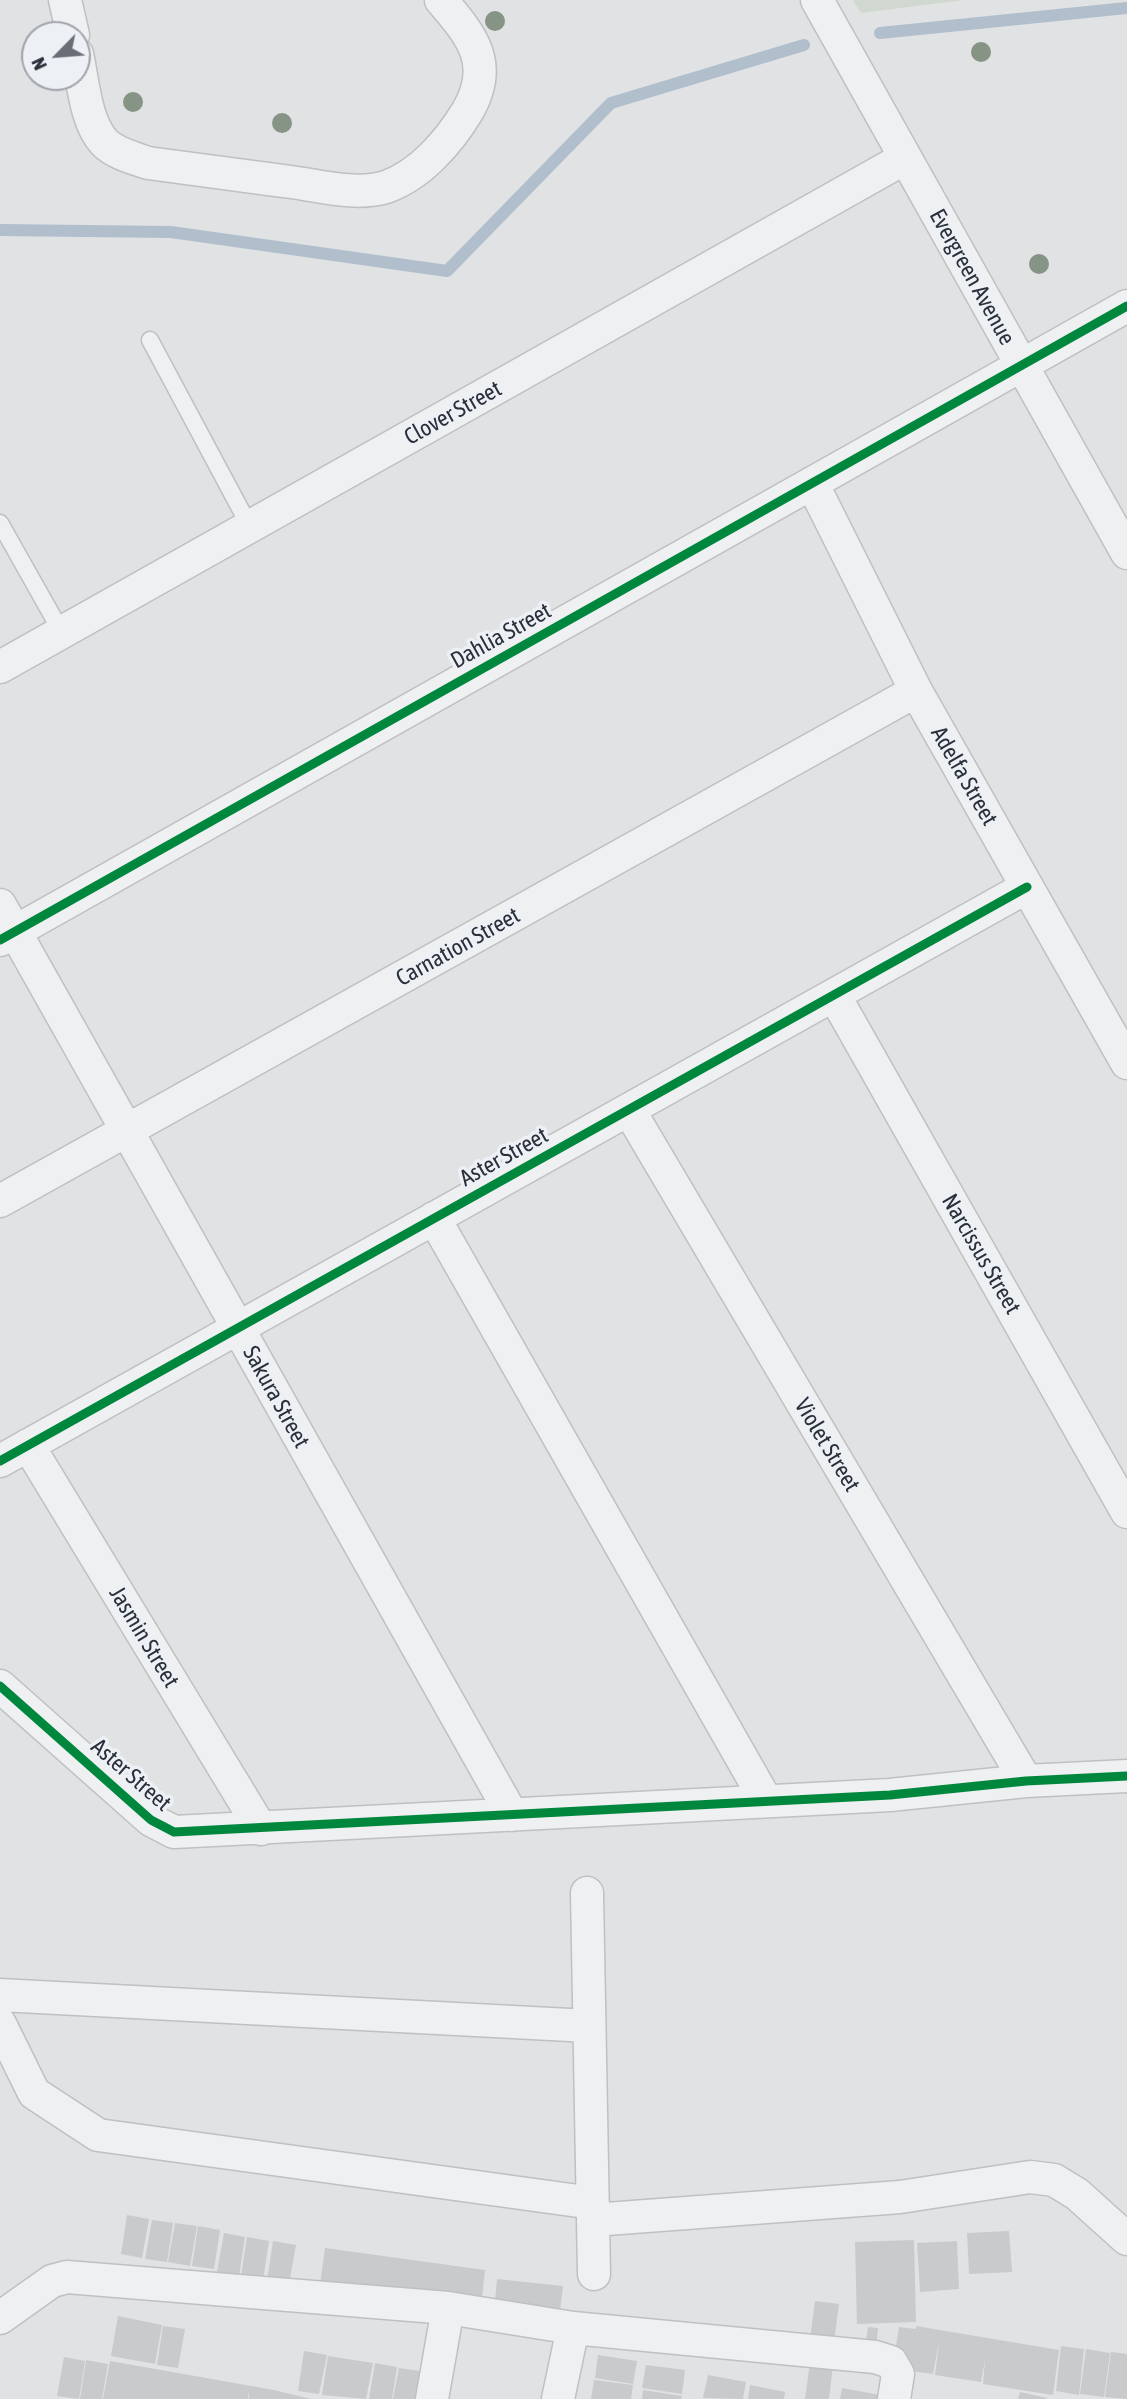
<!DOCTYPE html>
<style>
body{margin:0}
#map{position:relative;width:1127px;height:2399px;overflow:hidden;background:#e0e2e4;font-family:"Asap Condensed",sans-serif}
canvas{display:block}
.north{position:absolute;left:21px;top:21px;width:70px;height:70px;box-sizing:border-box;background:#edf0f4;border:2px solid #9fa3aa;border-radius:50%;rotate:245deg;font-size:19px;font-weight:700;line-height:28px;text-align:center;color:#292f3b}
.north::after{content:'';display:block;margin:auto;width:24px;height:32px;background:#696e76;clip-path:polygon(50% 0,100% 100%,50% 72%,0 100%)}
</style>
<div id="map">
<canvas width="1127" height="2399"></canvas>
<div class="north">N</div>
</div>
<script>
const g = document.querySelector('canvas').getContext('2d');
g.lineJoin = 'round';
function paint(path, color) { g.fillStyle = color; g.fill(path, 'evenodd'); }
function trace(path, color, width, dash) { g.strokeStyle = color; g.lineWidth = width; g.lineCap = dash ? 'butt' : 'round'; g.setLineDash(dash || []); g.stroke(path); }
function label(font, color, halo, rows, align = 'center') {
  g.font = font + ' "Asap Condensed",sans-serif'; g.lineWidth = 7; g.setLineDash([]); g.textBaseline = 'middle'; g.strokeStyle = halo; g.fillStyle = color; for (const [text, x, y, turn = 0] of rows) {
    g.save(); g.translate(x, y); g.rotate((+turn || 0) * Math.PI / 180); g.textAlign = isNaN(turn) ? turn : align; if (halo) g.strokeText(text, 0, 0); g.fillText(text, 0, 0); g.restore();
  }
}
const green = new Path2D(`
 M853,0H964L861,13Z`);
const stream = new Path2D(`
 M880,33L1127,8
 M0,230L171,232L447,271L611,103L804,45`);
const building = new Path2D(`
 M127,2215L149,2219L142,2258L121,2254Z
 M152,2220L173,2223L167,2262L145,2259Z
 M175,2223L197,2226L190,2266L168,2262Z
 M198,2226L220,2230L214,2269L192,2266Z
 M1009,2231L1012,2272L969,2274L967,2233Z
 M224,2233L245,2237L239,2276L217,2272Z
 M247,2237L269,2241L263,2280L241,2276Z
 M914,2240L916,2322L857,2324L855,2242Z
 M273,2241L296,2245L289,2284L267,2281Z
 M957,2241L959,2289L920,2292L917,2243Z
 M325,2248L485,2270L481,2307L320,2285Z
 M497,2279L563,2286L559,2319L494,2312Z
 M815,2301L839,2304L833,2349L809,2346Z
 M118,2316L162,2325L155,2364L111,2356Z
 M163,2326L185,2329L178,2368L157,2365Z
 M916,2326L1059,2350L1053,2395L983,2384L985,2360L981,2382L935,2375L939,2342L933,2374L910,2371L911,2361L894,2359L899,2327L916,2329Z
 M868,2327L878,2328L876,2350L865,2349Z
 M1061,2346L1084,2349L1079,2395L1056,2391Z
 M1086,2349L1110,2353L1104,2397L1080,2394Z
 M304,2351L327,2355L319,2394L298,2391Z
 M1111,2352L1127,2354V2399L1105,2397Z
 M598,2355L637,2361L633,2384L595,2378Z
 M328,2356L373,2363L366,2399L322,2395Z
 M64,2357L85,2361L79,2399L57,2396Z
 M86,2360L108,2364L102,2399H80Z
 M110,2361L274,2390L311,2399H249V2390L248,2399H103Z
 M810,2362L833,2365L829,2399H805Z
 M375,2363L397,2367L392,2399H369Z
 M646,2365L685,2370L682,2394L642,2388Z
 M399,2368L420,2371L416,2399H393Z
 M708,2375L746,2382L743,2399L703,2398Z
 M594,2380L633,2385L631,2399H591Z
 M750,2385L785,2392L784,2399H748Z
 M842,2388L891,2397L890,2399H840Z
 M643,2390L682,2396L681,2399H642Z
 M1020,2392L1047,2398V2399H1018Z`);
const lane = new Path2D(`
 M150,340L250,527
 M0,523L62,633`);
const street = new Path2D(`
 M65,0L73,35
 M817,0L1127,553
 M77,54C83,80 85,121 104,142C114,153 134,158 148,163C195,169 243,176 291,182C320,186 357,196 386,187C420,175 448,143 467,112C495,65 473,37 441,0
 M812,483L916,691L1127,1063
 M0,667L905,158
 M0,905L512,1815
 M0,940L1127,306
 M834,995L1127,1512
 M629,1110L1026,1781
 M0,1201L916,691
 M434,1218L765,1799
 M28,1445L261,1829
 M0,1461L1027,887
 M0,1686L151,1820L174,1832L890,1795L1026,1781L1127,1776
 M587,1893L594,2274
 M0,1995L589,2026
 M0,2024L34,2093L98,2135L593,2203
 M593,2220L900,2197L1030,2177L1054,2180L1077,2194L1127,2239
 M0,2318L52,2281L67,2277L448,2308L573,2328L875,2357L891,2362L898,2374L894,2399
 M432,2399L448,2308
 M558,2399L573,2328`);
const cycleway = new Path2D(`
 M0,940L1127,306
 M0,1461L1027,887
 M0,1686L151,1820L174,1832L890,1795L1026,1781L1127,1776`);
const trees = [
 [495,21],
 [981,52],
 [133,102],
 [282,123],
 [1039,264]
];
const streetNames = [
 ["Evergreen Avenue",972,277,61],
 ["Clover Street",453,413,-29],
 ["Dahlia Street",501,636,-29],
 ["Adelfa Street",964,776,60],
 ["Carnation Street",458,947,-29],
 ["Aster Street",504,1157,-29],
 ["Narcissus Street",981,1254,60],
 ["Sakura Street",276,1397,61],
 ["Violet Street",827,1445,59],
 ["Jasmin Street",144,1637,59],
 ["Aster Street",131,1775,41]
];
paint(green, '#d1d8d0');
trace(stream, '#b1becc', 12);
paint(building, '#c8cacc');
trace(lane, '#bec0c2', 19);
trace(street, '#bec0c2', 35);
trace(lane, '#eff0f1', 16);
trace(street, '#eff0f1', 32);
trace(cycleway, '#00873e', 9);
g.fillStyle = '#869485';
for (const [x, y] of trees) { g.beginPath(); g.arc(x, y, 10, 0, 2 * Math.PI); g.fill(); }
label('23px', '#292f3b', '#edf0f4', streetNames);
</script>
